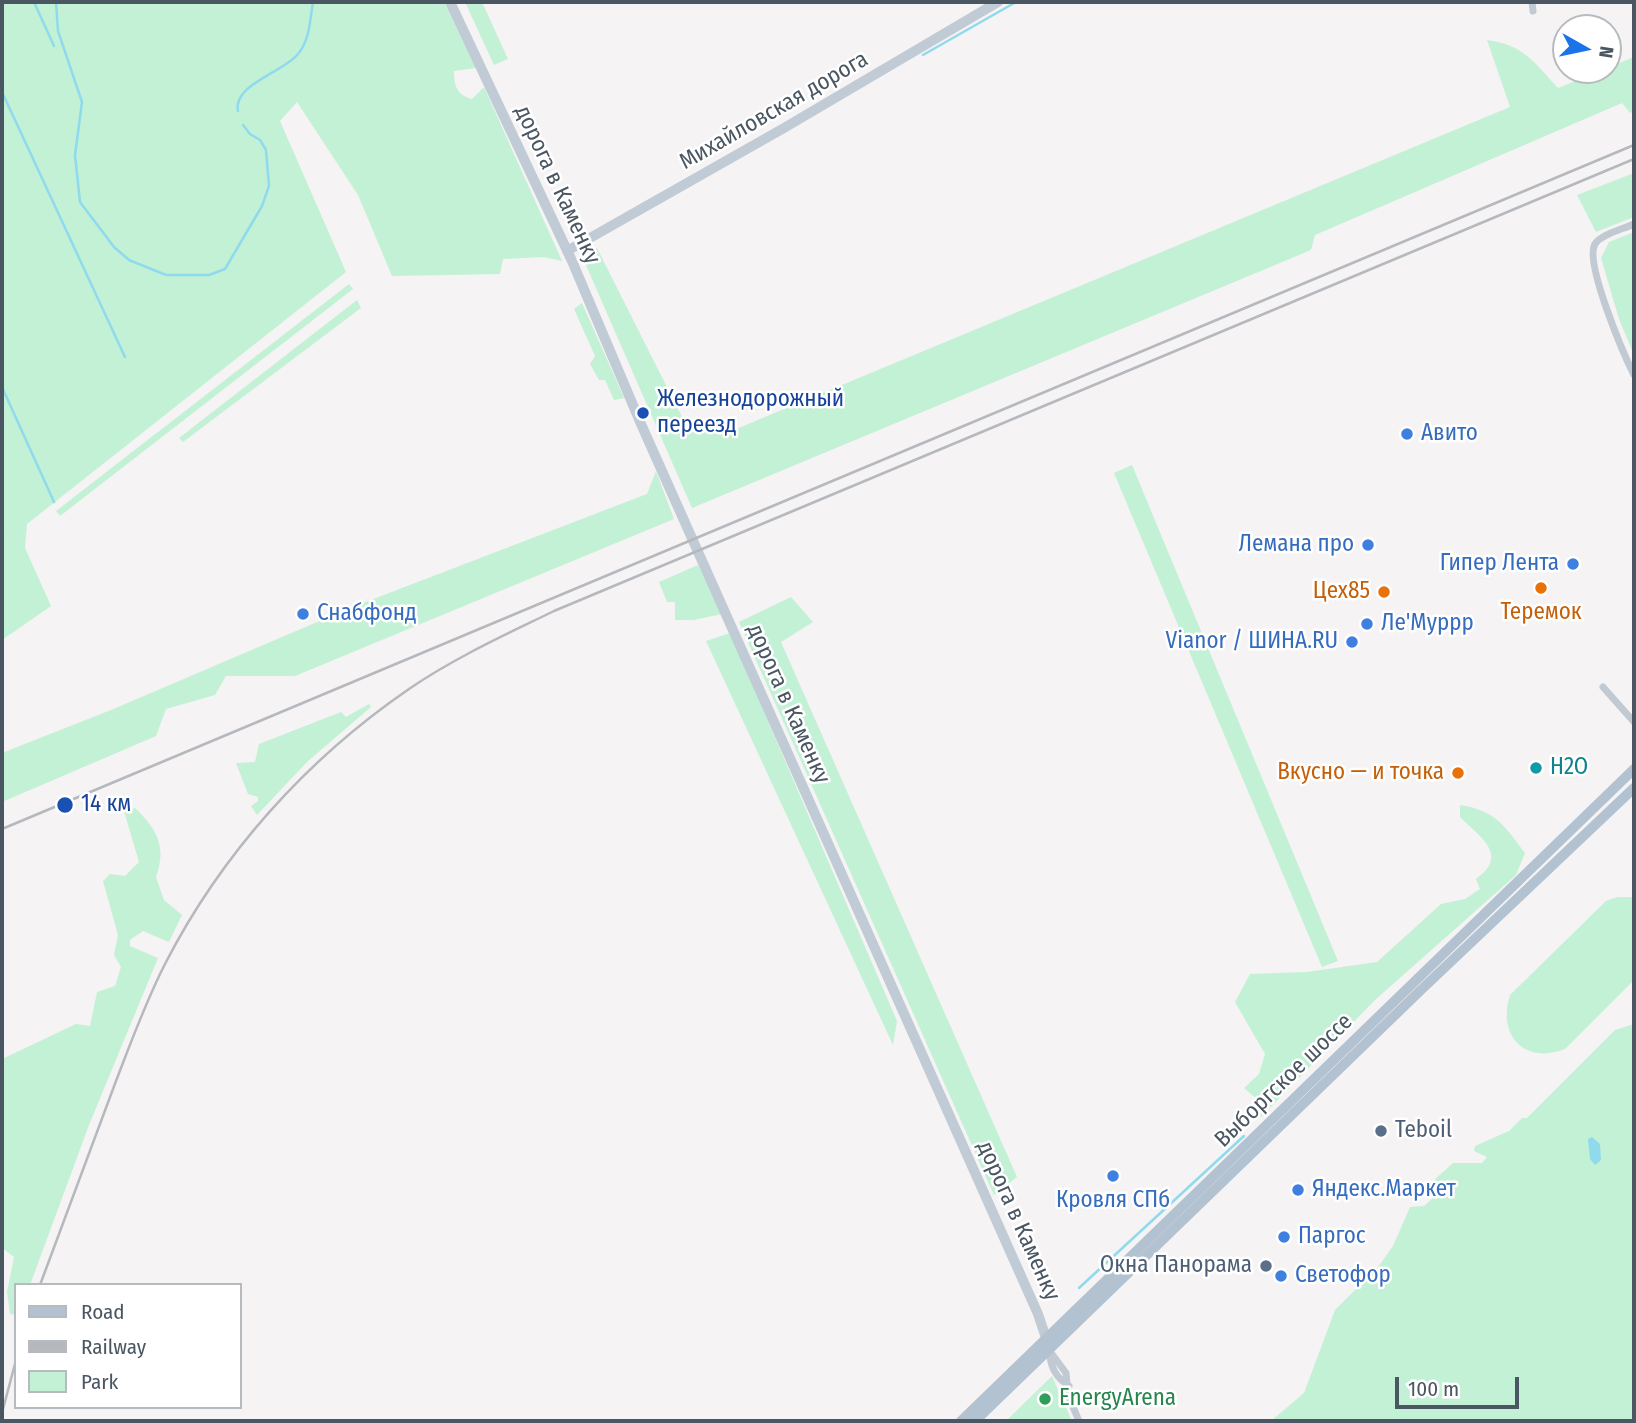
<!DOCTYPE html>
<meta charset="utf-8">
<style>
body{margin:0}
#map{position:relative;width:1636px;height:1423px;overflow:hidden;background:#f5f3f3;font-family:"Fira Sans Condensed",sans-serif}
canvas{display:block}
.frame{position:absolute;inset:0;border:4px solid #4a5661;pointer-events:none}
.legend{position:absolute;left:14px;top:1283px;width:228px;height:126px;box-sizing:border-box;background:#fff;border:2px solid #b7bbc0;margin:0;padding:9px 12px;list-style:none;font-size:21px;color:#4a5661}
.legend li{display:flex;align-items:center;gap:14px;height:35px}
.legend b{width:35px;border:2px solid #b7bbc0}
.north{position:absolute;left:1552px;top:14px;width:70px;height:70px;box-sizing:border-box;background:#fff;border:2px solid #b7bbc0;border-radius:50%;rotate:99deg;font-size:19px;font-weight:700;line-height:28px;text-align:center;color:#4a5661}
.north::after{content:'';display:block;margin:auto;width:24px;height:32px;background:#1a73e8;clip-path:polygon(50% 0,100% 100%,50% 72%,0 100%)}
.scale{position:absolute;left:1395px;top:1377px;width:124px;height:32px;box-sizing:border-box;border:4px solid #4a5661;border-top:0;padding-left:9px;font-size:21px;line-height:24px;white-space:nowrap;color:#4a5661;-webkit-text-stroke:5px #fff;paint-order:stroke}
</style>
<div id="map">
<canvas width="1636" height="1423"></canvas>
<div class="frame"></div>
<ul class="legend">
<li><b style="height:9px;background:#b3c2d1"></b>Road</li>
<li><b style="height:9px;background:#b5b8bd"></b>Railway</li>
<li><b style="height:19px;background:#c3f1d5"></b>Park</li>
</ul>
<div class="north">N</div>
<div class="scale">100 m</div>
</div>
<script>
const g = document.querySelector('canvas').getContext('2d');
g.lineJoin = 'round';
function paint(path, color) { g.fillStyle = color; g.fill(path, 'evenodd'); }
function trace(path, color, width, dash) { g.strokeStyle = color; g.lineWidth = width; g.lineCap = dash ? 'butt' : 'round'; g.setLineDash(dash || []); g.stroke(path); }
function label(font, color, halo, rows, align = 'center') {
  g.font = font + ' "Fira Sans Condensed",sans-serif'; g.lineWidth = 5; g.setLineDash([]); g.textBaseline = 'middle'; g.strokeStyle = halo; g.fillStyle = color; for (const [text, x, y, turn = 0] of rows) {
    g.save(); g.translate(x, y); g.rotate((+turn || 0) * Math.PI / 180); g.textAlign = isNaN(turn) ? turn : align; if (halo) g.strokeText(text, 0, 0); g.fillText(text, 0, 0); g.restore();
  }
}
const green = new Path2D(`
 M2,2H444L476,68L454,71C454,86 457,95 472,99L484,87L562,261L544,257L503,259L500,274L392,276L358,195L297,102L280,121L346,272L27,524L25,548L51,606L2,640Z
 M465,2H482L508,59L494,65Z
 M1487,40C1524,45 1534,62 1558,88L1634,57V111L1630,113L1622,103L1315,235L1311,250L692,508L582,256L597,248L684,421L707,433L729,432L1510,107Z
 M1634,173V217L1596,232L1577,195Z
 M1634,232V355L1619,319L1601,258L1609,242Z
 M349,284L353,289L60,516L56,511Z
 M357,300L361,308L183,442L179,438Z
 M582,303L624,398L614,400L605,380H599L590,364L595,356L574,309Z
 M1132,465L1338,961L1322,967L1114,473Z
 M656,471L674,519L295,676H226L215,695L166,709L156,736L2,802V753L111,710L350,608L647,494Z
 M698,565L722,614L694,620H675V602H667L659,582Z
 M791,597L813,622L781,642L1017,1177L994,1195L739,622Z
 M730,633L897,1021L893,1045L706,641Z
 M369,704L371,707L307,762L257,815L251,806L258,801V797L248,794L236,763L255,762L259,744L341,712L346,717Z
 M1460,805C1496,811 1503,824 1525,853L1516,875L1375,1000L1261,1117L1254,1111L1258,1100L1244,1088L1259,1074L1265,1054L1235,1002L1250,974L1307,972L1377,962L1441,904L1465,899L1480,889L1476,879C1510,855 1480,837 1460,817Z
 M135,808C157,829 167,847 156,877L164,900L182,915L169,942L143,931L130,940V946L158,958L89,1125L30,1285H16V1315L10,1314L7,1292L14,1257L2,1248V1059L76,1024L90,1026L97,992L115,986L121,967L114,955L118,935L103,881L110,874L125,876L139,862L124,811Z
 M1617,897H1634V980L1565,1049C1524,1065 1497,1035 1510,995L1606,901Z
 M1634,1024V1421H1271L1304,1393L1335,1310L1378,1267L1393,1246L1410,1207L1424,1206L1432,1199L1433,1181L1453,1163H1482L1487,1157L1474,1151L1475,1146L1509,1131L1522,1118H1527L1615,1030Z
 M1052,1376L1072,1421H1006Z`);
const water = new Path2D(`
 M1592,1137L1600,1144L1601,1160L1595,1165L1590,1159L1588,1139Z`);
const stream = new Path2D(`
 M34,2L54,46
 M56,2L58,31L82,102L75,155L80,202L114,247L129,260L166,275H209L225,269L262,206L269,186L266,150L260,140L250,134L243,125
 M923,55L1016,2
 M2,92L125,357
 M238,111C232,85 284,72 298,54C310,40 310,19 313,2
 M2,387L54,502
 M2,529L3,530
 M1079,1288L1244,1136`);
const street = new Path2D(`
 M1532,2L1533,11
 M1634,224C1624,229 1601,234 1595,244C1584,262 1624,355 1634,375
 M1603,687L1634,722
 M1049,1350L1066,1373L1068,1395L1079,1421
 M1049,1351C1051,1367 1055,1377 1069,1386`);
const secondary = new Path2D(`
 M450,2L572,261L641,424L1038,1314L1048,1344
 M567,251L784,128L998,2`);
const primary = new Path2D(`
 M961,1421L1634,769
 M975,1421L1423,988L1634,788`);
const rail = new Path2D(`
 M2,829L1634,145
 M40,1285C65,1217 90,1149 116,1081C131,1042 146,1001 165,964C222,853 307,759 409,689C454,658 505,635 554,611L1634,159
 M2,1413L16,1360`);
const markers = [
 [643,413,7,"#1a4fb4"],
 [1407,434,7,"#3f7fe0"],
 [1368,545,7,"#3f7fe0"],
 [1573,564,7,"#3f7fe0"],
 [1541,588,7,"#e8710a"],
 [1384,592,7,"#e8710a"],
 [303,614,7,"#3f7fe0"],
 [1367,624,7,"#3f7fe0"],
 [1352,642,7,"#3f7fe0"],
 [1536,768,7,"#0f9aa8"],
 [1458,773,7,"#e8710a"],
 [65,805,9,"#1a4fb4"],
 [1381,1131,7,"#5c6f8a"],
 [1113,1176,7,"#3f7fe0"],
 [1298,1190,7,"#3f7fe0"],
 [1284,1237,7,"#3f7fe0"],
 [1266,1266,7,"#5c6f8a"],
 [1281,1276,7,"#3f7fe0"],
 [1045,1399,7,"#2e9e5b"]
];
const streetNames = [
 ["Михайловская дорога",774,111,-30],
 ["дорога в Каменку",557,185,65],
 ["дорога в Каменку",788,704,66],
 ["Выборгское шоссе",1284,1081,-44],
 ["дорога в Каменку",1018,1221,66]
];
const transitNames = [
 ["Железнодорожный",657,400],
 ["переезд",657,426],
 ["14 км",81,805]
];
const shopNames = [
 ["Авито",1421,434],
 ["Лемана про",1354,545,"right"],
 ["Гипер Лента",1559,564,"right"],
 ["Снабфонд",317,614],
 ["Ле'Муррр",1381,624],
 ["Vianor / ШИНА.RU",1338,642,"right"],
 ["Яндекс.Маркет",1312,1190],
 ["Кровля СПб",1113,1201,"center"],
 ["Паргос",1298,1237],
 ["Светофор",1295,1276]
];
const foodNames = [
 ["Цех85",1370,592],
 ["Теремок",1541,613,"center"],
 ["Вкусно — и точка",1444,773]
];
const cultureNames = [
 ["H2O",1550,768]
];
const serviceNames = [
 ["Teboil",1395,1131],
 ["Окна Панорама",1252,1266,"right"]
];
const leisureNames = [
 ["EnergyArena",1059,1399]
];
paint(green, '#c3f1d5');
paint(water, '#90daee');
trace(stream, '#90daee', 2.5);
trace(street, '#c1cad2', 7);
trace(secondary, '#c1cbd6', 10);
trace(primary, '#b3c2d1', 10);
trace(rail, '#b5b8bd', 2.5);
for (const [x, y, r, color] of markers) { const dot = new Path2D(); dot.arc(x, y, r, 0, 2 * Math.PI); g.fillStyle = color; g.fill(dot); trace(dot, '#fff', 2.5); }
label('23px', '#4a5661', '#fff', streetNames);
label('23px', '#164399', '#fff', transitNames, 'left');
label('23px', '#366cbe', '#fff', shopNames, 'left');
label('23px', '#c56008', '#fff', foodNames, 'right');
label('23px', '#0d838f', '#fff', cultureNames, 'left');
label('23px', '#4e5e75', '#fff', serviceNames, 'left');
label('23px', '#27864d', '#fff', leisureNames, 'left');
</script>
